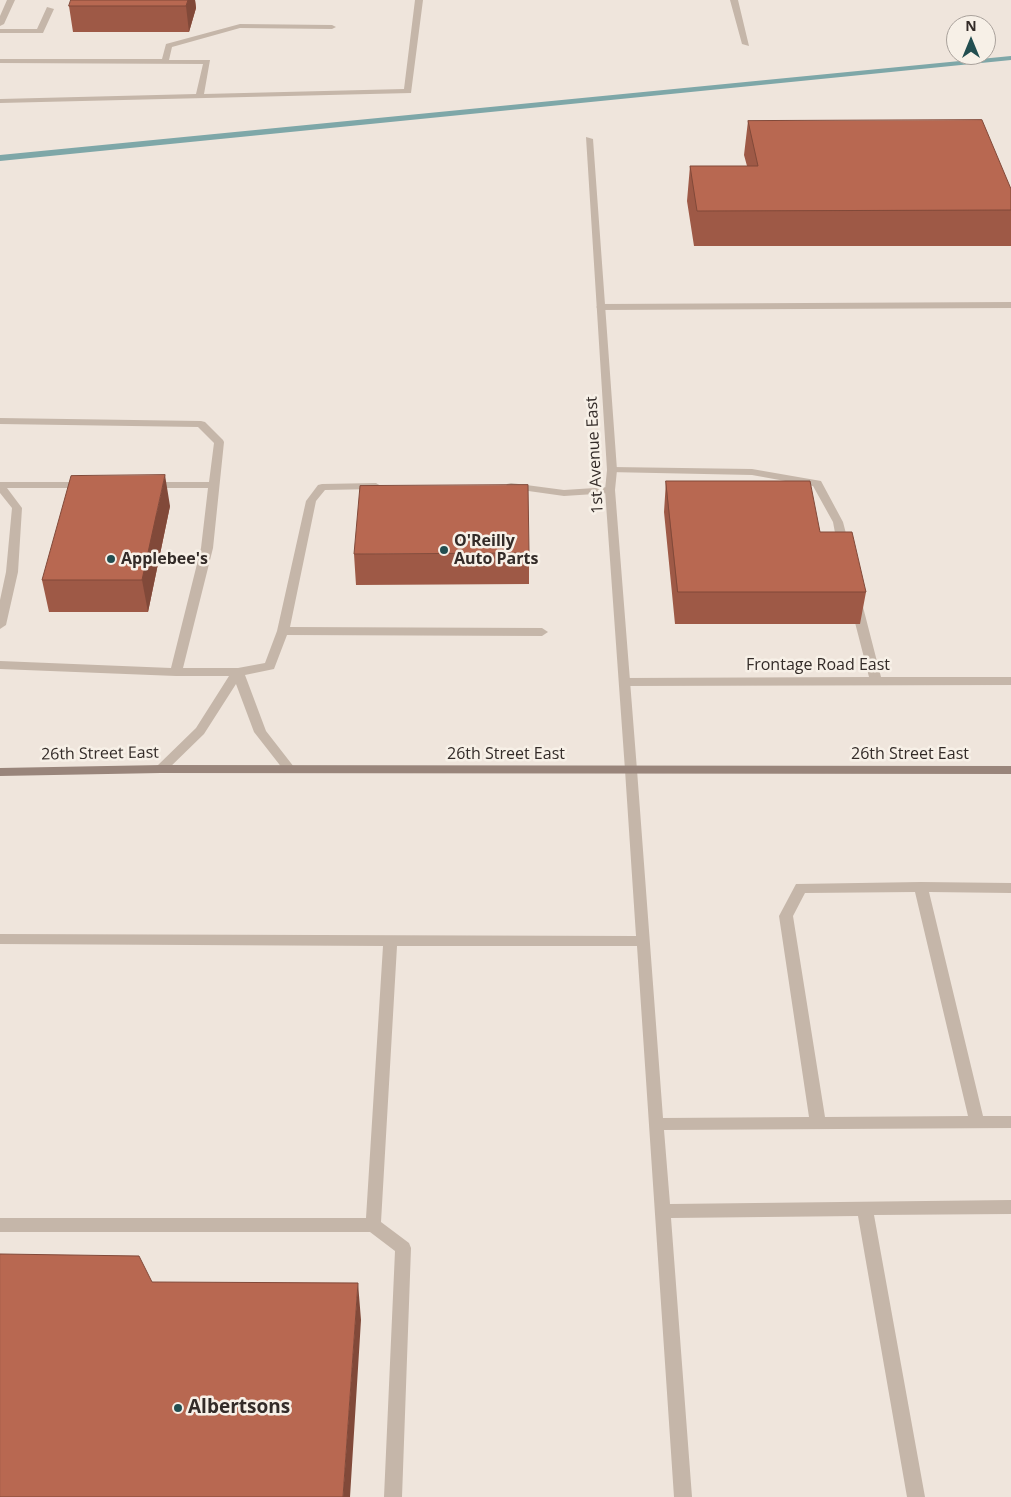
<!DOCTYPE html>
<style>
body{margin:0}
#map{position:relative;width:1011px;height:1497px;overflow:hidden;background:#efe5dc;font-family:"Open Sans",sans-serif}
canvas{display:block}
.north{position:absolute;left:946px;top:15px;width:50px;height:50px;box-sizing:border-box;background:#f7f0e7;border:1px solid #a9a19b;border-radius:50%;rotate:0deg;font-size:14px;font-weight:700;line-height:20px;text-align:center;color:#332b28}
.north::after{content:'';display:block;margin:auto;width:18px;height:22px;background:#224e50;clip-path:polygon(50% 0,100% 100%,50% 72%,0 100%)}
</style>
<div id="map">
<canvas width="1011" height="1497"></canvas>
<div class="north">N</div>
</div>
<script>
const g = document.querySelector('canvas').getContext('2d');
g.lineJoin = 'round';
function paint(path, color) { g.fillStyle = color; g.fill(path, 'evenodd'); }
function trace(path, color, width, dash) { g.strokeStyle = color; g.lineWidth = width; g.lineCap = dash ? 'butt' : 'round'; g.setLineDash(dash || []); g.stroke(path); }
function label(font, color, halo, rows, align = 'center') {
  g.font = font + ' "Open Sans",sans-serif'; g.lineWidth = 5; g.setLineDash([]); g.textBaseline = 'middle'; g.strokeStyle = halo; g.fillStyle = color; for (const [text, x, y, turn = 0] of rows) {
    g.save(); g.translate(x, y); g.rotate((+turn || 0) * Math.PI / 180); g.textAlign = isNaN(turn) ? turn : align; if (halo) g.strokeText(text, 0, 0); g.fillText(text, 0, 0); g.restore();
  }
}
const stream = new Path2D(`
 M1011,56V60L0,161V155Z`);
const lane = new Path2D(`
 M415,0H423L411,93L0,103V99L196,94L203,64L0,63V59H162L166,44L240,24L332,25L336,27L332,29L240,28L172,47L169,60H210L204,94L404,89Z
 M730,0H738L749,46L742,44Z
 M47,7L54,9L43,33H0V29H37Z
 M1011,302V308L601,310L596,307L601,304Z
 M0,418L201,421L205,422L223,440L224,442L213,548L183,668H238L265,663L277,631L306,501L318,485L322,484L376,483L381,486L376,489L325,490L316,501L290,627L542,628L548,632L542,636L287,635L274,669L245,675L266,731L294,767L296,770L294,773H286L254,732L236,684L204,734L165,772H157L155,769L157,766L196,728L229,676H176L0,669V661L171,668L201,548L208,488H149L144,485L149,482H209L214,443L198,427L0,424Z
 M612,467L752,469L821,481L843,522L850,549L844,552L838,549L833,522L813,486L752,475L608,472L607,470Z
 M0,482H84L89,485L84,488H7L22,508L18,572L6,625L0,629V600L6,572L12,508L0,493Z
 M511,483L564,490L610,487L615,490L610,493L564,496L507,488L506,486L507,484Z
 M857,603L863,607L881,677H1011V685L626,686L620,682L626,678L869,677L851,607Z
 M631,766L635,767L637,770L663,1118L809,1117L779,916L796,884L921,882L1011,883V893L929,892L983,1116H1011V1128L664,1130L670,1204L1011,1200V1214L874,1215L925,1497H907L858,1216L671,1218L692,1497H674L637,946H397L381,1222L409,1243L411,1248L402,1497H384L395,1251L370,1232H0V1218H366L383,946L0,944V934L636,936L625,770L627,767ZM915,892L968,1116L825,1117L793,916L805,893Z`);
const street = new Path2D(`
 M7,0H15L4,24L0,26V16Z
 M586,137L593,139L617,470L615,490L637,770L635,773H627L625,770L605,490L607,470Z`);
const secondary = new Path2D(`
 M161,765L1011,766V774L161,773L0,776V768Z`);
const wall = new Path2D(`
 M71,0H195L196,8L189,32H73L69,6Z
 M748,121L1011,210V246H694L687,201L690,166H747L744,155Z
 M666,481L820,532L866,592L860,624H675L664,512Z
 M170,506L148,612H49L42,580Z
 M529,553V584L356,585L354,554Z`);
const shadedWall = new Path2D(`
 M188,0H195L196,8L189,32L186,6Z
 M165,475L170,506L148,612L142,580Z
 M358,1283L361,1320L350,1497H343Z`);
const building = new Path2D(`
 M71,0H188L186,6H69Z
 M982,120L1011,189V210L697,211L690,166H758L748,121Z
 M165,475L142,580H42L71,476Z
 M666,481H810L820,532H852L866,592H678Z
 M528,485L529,553L354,554L360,486Z
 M0,1254L139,1256L152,1282L358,1283L343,1497H0Z`);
const markers = [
 [444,550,5,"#224e50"],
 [111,559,5,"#224e50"],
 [178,1408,5,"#224e50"]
];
const streetNames = [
 ["1st Avenue East",595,455,-93],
 ["Frontage Road East",818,665],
 ["26th Street East",100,754,-1],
 ["26th Street East",506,754],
 ["26th Street East",910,754]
];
const poiNames = [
 ["O'Reilly",454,541],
 ["Auto Parts",454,559],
 ["Applebee's",121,559]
];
const nearPoinames = [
 ["Albertsons",188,1408]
];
paint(stream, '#7ea7a8');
paint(lane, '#c5b6a9');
paint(street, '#c5b6a9');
paint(secondary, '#99857b');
paint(wall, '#9e5946');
paint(shadedWall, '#814939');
paint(building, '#b86851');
trace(building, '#814939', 1);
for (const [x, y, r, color] of markers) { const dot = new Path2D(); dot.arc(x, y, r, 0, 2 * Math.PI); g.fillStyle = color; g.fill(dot); trace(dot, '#f7f0e7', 2); }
label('16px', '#332b28', '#f7f0e7', streetNames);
label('bold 16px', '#332b28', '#f7f0e7', poiNames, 'left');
label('bold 19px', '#332b28', '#f7f0e7', nearPoinames, 'left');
</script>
